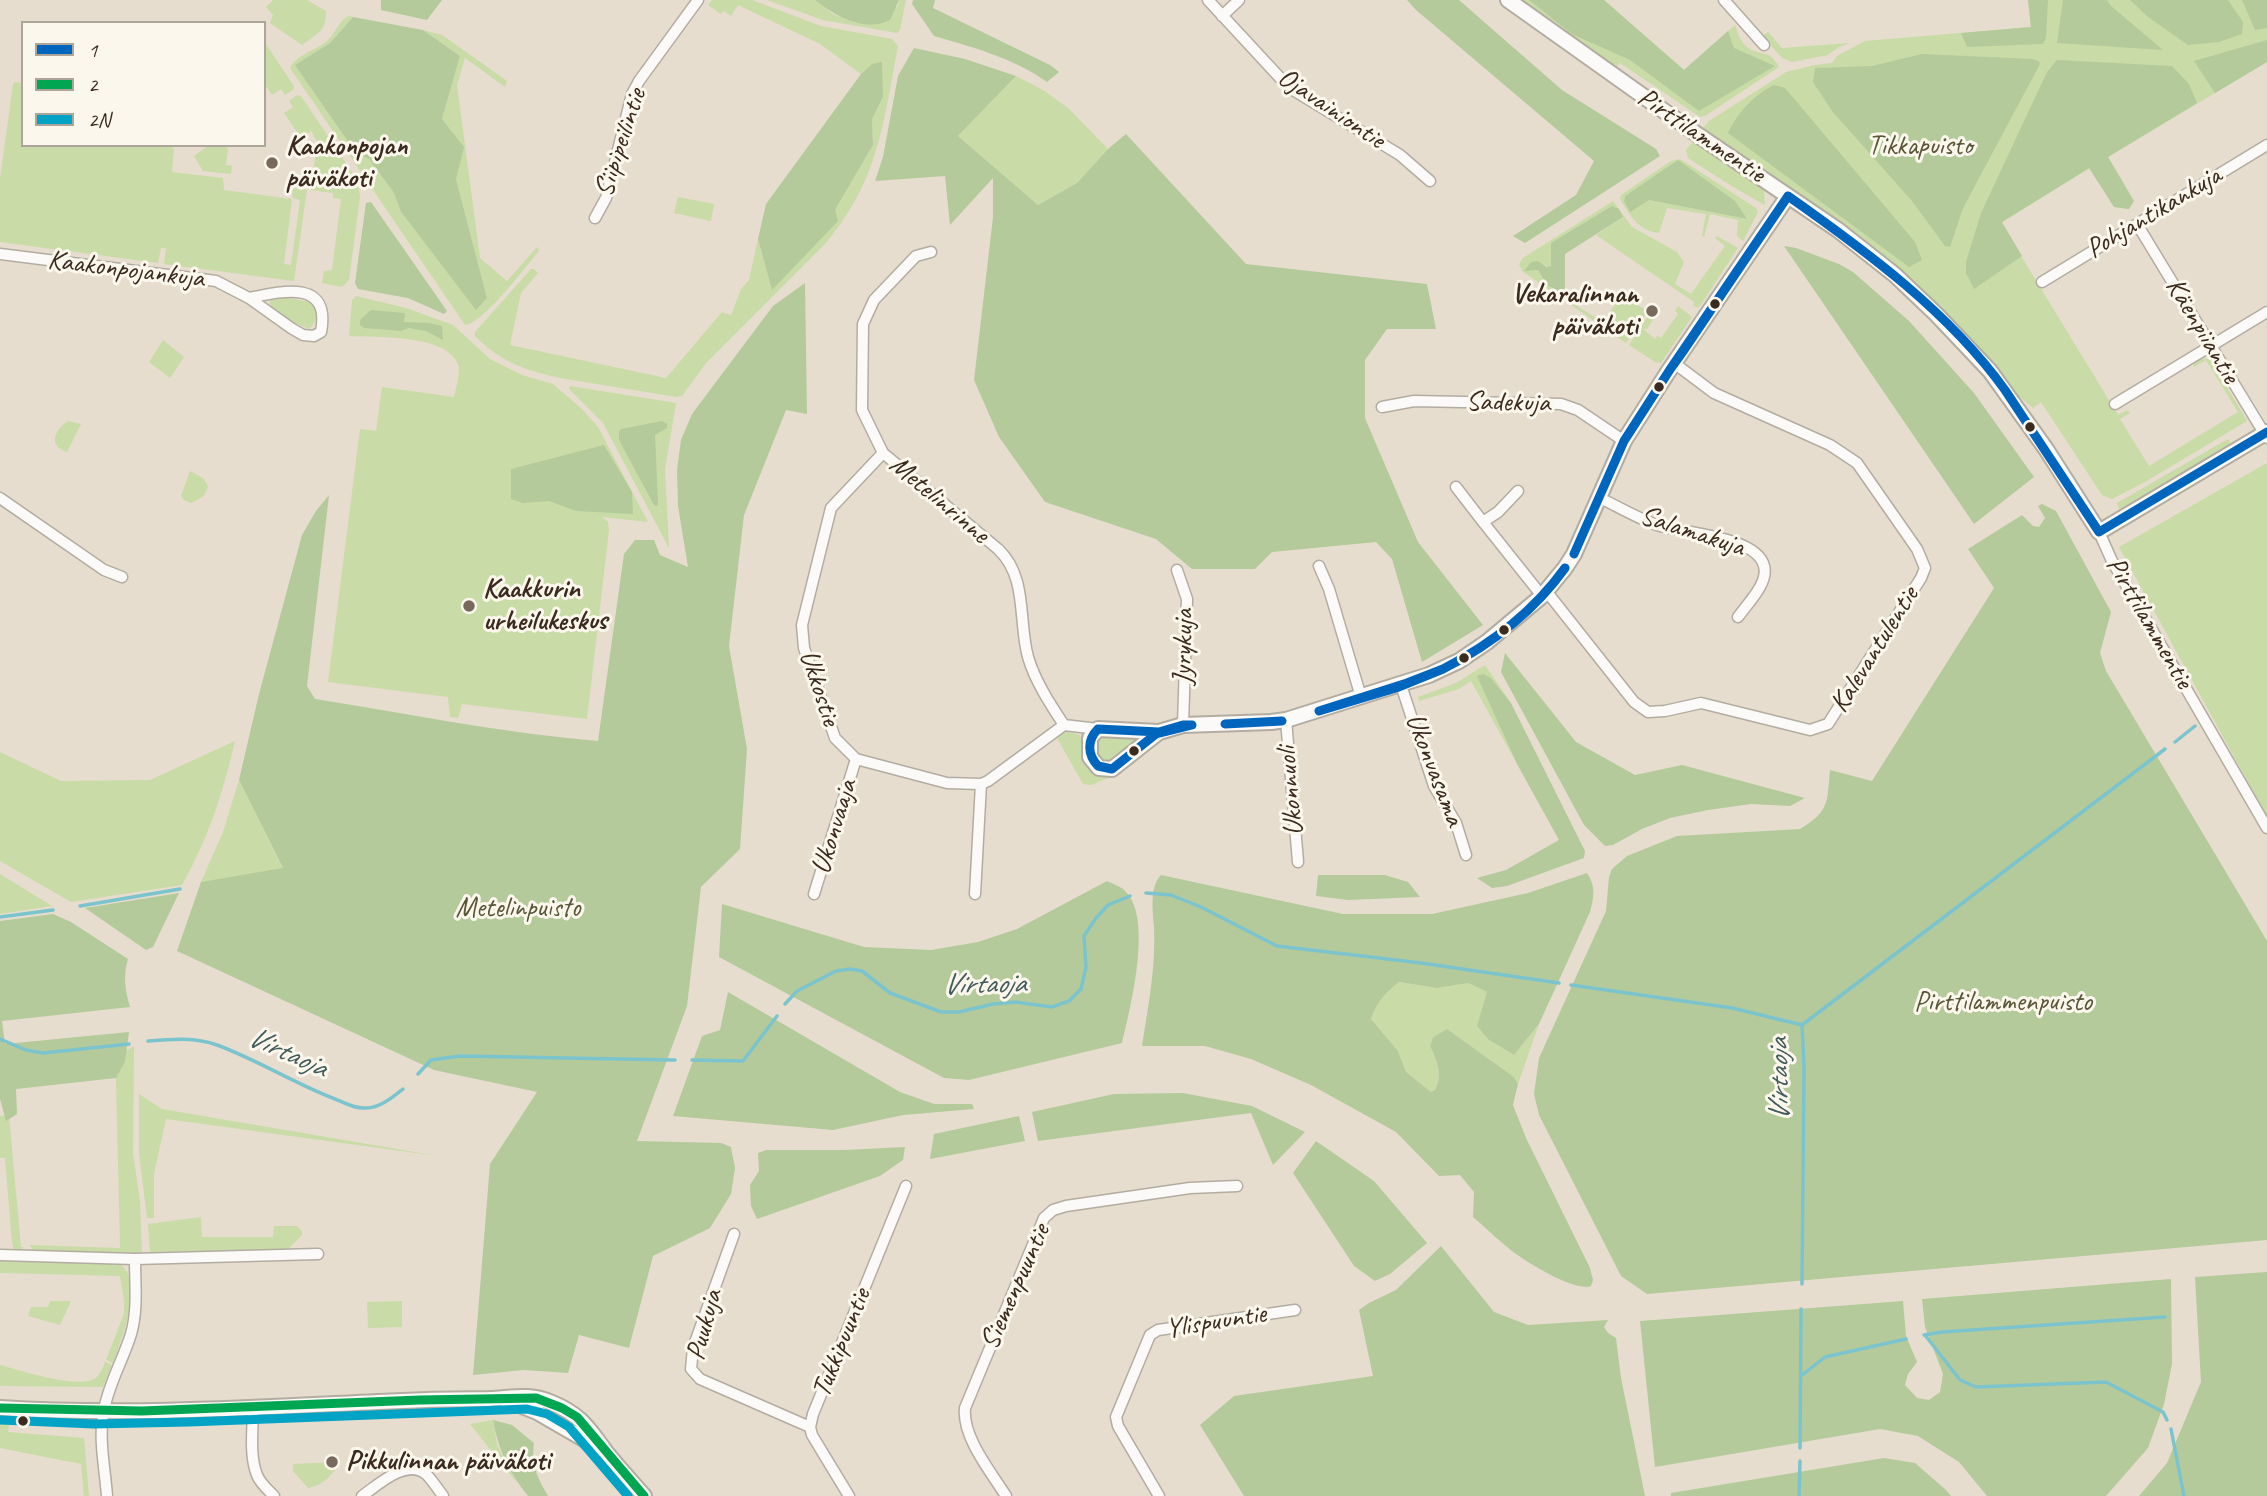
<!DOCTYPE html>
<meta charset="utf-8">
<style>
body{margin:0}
#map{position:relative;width:2267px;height:1496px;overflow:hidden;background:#e6ddce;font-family:Caveat,sans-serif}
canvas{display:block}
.legend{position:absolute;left:21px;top:21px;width:245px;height:126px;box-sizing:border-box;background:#fbf7ec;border:2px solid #aea59a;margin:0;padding:9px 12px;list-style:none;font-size:21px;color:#3b2a1e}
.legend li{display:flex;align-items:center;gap:14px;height:35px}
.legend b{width:35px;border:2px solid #aea59a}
</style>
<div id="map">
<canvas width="2267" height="1496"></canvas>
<ul class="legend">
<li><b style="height:9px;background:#0065bd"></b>1</li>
<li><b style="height:9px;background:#00a651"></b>2</li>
<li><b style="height:9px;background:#03a3c5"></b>2N</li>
</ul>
</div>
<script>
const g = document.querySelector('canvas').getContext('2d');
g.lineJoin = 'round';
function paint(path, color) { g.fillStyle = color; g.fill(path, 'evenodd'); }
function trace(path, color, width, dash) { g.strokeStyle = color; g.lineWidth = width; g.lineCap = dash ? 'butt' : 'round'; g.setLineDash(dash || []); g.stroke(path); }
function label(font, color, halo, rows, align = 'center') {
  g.font = font + ' Caveat,sans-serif'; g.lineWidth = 6; g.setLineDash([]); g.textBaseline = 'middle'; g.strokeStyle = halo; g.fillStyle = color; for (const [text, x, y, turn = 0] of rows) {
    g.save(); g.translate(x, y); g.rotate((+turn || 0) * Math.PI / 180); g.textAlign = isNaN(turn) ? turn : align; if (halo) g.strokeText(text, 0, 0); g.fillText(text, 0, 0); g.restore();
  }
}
const green = new Path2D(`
 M273,0H307L326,11C327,31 317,34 302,45L270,23L273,15L266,7Z
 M712,0H752L821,26L892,39L898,46C883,124 879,180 825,244L706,363L682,396L677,397C650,393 623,388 597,384C551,377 508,371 475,336V332L531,269H534L538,273L521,293L510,345L666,378L722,312L731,315L741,289L749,280L758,239L772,289L835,210L873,145L872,119L883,97L872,64L861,74L820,44L738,5L731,16L724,11L721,14L708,5Z
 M767,0H815L833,14L856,23L898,6L899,0H906L900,30L897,33L823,20Z
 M1517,0H1604L1684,70L1735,25C1738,34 1741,44 1750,49C1762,56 1769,49 1779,67L1705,116L1700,117L1620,63L1617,66L1579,46Z
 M2028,0H2267V62L2108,157L2134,201L2129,209L2114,207L2090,168L2001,223L2118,415L2127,410L2130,413L2120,419L2149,466L2238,412L2206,360L2194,367L2193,362L2200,358L2210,359L2247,421L2145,482L2112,499L2102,495L2041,402L2033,408L2015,393L1994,367L1940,310L1703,128L1709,121L1786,72L1815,65L1832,63L1837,56L1865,41L2031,27Z
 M350,16L353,17L330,43L296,65L356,153L369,159L394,193L401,212L476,309L487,298L456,179L463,147L442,119L460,56L423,30L442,35L507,81L505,87L465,58L457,85L480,258L507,281L537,247L539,251C525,267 484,323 465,325L290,68C296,55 316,50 327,41C336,33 339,19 350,16Z
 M1768,32L1782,48L1850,43L1839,47L1828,55L1792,62L1782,58L1762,36Z
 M264,41L294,86L293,90L285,95L281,89L272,95L264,83Z
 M1016,76L1043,90L1068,108L1108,149L1077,183L1038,205L958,136Z
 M15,82L23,83V145H171L174,150L172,172L223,178L224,190L292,199L284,264L291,265L300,200L293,198L292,190L295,188L307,190L294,281L164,264L166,248H161L158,263L0,242V179L13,84Z
 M297,95L301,96L354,175L358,184L360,197L349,280L342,287L322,283L324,271L332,270L341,199L333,198V193L311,190L317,141L311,131L301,138L284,113L293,107L289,101Z
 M1693,142L1759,184L1764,191L1765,205L1733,187L1688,158L1686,150Z
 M209,145H225L228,149L226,165L232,166L231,174L203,171L194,156Z
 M1680,159L1756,208L1758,212L1743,241L1737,236L1738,220L1710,214L1704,237L1702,236L1706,214L1667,208L1659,233C1638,231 1630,215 1620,199L1621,195L1671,161ZM1678,161L1746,219L1649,200L1624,201L1625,196Z
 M678,197L714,204L711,221L674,213Z
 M1613,201L1632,227L1677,252L1684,262L1675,284L1691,294L1725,246L1715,238L1717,236L1738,248L1700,306L1697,308L1693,305L1694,302L1596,235L1623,217L1619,209L1551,266L1534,268L1538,270C1547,291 1583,309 1603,322L1621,296L1648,311L1626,343L1522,271L1519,264L1523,258Z
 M281,296L313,303C319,313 317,322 309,329L293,322L273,309L270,304V300Z
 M356,296L406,308L453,325L490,359L522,375L553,384L582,409L598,427L648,522L602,517L608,522L609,530L587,719L462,704L458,718L450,717L448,697L328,682L360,429L376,431L382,387L454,397C456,388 461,373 458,364C445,333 375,338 349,336L352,300Z
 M1678,306L1692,317L1661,363L1655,362L1629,345L1652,310L1653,311L1650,317L1653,320L1647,329H1643L1655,339L1657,336L1661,338L1678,314L1675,311Z
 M163,340L184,357L170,378L149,362Z
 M570,386L676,403L665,469L669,548L603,423L569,389Z
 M68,421L81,424L67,452C48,446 54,430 68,421Z
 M2228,439L2232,445L2161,488L2119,509L2117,503Z
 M2267,463V817L2119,547Z
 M190,471L203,478L208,486C205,497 200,499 191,503L184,500L181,496Z
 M1485,665L1511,703L1491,678L1478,676L1517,764L1471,681L1459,689L1419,701L1418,697L1456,683Z
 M1068,732L1080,735L1084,757L1101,775L1109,776L1108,778L1091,785L1083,784L1057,738V735Z
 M1106,735L1141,738L1109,762L1103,761L1097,757C1096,747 1097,740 1106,735Z
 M235,741C223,793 208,839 182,885L71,902L0,861V752L61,781L150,780Z
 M239,780L283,869L201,882L223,832Z
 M0,874L52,906L0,914Z
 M1399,982L1437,988L1468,983L1487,992L1489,1040L1514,1055L1539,1024L1518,1084L1514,1077L1447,1029L1433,1037L1430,1046C1437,1061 1443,1074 1435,1090L1431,1092L1406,1072L1398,1051L1371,1019C1376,1003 1386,992 1399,982Z
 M134,1046L133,1153L140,1201L142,1252L140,1253L34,1252L30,1245L120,1248L116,1078L125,1062L126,1051Z
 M139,1094L162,1109L438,1156L166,1119L154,1174V1218H147L139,1153Z
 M9,1115L21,1247H24L20,1251L14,1250L12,1242L5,1158H0V1116Z
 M201,1217L202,1237H273L274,1226H297L302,1231V1235L287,1250L150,1252L148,1224Z
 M0,1261L117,1263C147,1275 121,1342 113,1363L106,1360L124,1314V1301L120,1276L0,1273Z
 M50,1301H71L60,1325L28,1316L31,1307H48Z
 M402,1301V1327L368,1328L367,1302Z
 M105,1362L112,1365L103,1387L0,1386V1365C20,1370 82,1391 97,1377C101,1373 103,1367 105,1362Z
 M493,1420L497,1445L517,1483L470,1424Z
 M0,1422L9,1425L8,1432L84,1438L89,1496H84L81,1464L0,1448Z
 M333,1462L336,1469C328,1479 320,1486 308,1488L293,1471V1464Z`);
const forest = new Path2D(`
 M381,0H442L427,20L381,10Z
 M815,0H899L890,20C865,33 835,16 815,0Z
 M913,0H935L933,8L1050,65L1059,72L1047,82C1014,58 972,47 934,36L912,4Z
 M1407,0H1459L1562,90L1656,149L1660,156L1525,243L1513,236L1576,195L1594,161L1416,10Z
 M1529,0H1604L1684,70L1728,31L1734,48L1775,66L1699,111L1630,60L1572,34Z
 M2028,0H2048L2046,38L2043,44L1967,47L1961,33L2031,27Z
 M2063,0H2107L2111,6L2163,50L2057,43Z
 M2130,0H2228L2243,22L2242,34L2219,42L2188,45L2148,17Z
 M2242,0H2267V28L2255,30Z
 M353,17L423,30L460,56L442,119L464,147L456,179L487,298L476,310L401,212L394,193L369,159L356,153L295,65L330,43Z
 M2267,40V62L2215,93L2194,61Z
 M914,48L965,59L1016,76L958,136L1038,205L1077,183L1108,149L1126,134L1246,264L1427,284L1436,329H1387L1365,360V418L1418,542L1483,625L1422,662L1392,559L1376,542L1272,552L1255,569H1192L1156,539L1045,502L999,437L974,380L993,217V178L950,225L945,176L875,181L883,157L898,76Z
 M1922,54L2032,59L2038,61L2040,64L1963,208L1950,247L1945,246L1912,201L1832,111L1813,82L1815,68L1872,66Z
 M2057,60L2172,66L2189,84L2197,103L2108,157L2134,201L2129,209L2114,207L2089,168L2002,222L2022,256L1974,289L1966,273V262L1981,213L2047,72Z
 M882,62L883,97L872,119L873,145L835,210L838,221L772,290L758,239L766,204L861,74L872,64Z
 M1774,85L1785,88L1915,242L1922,260L1909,267L1728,133C1737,113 1754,95 1774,85Z
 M1678,160L1735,201L1747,219L1649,200L1630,212L1624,201L1625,196Z
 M371,202L447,311L444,314L408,298L358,289L355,283L366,203Z
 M1612,206L1619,209L1623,217L1565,254V296L1546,284L1538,270L1524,271L1531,262L1538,261L1546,267L1551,266V243Z
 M1784,246L1796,248L1839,264L1853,272L1909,321L1974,393L2034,477L1974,524Z
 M805,283L807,414L786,410L744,515L729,646L747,749L740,849L701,887L687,1006L637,1141L721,1143L731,1147L735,1168L731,1194L710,1228L653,1256L629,1348L579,1335L568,1373L524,1370L473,1375L490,1164L537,1092L434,1070L177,951L201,882L283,868L239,780L259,694L302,535L316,511L329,495L307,686L315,699C410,714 503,733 598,741L624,554L635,540H654L660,555L688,567L678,506L677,470L681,440L692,414L773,306Z
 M371,310L405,313L404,322L429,323L442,326L443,340L426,331L409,328L401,331L364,328L360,325V320Z
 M662,421L667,424V428L655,435L658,503L657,506L654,505L619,440V432L621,429Z
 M604,445L632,492L633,514L576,511L549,501L523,503L511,499V469Z
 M2042,504L2056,511L2111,612L2100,653L2106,671L2267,941V1240L1647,1294L1621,1276L1539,1115L1534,1094L1539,1058L1606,911L1609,877L1612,869L1627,856L1677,836L1800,829C1830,811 1827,802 1830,770L1872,781L1994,588L1968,549L2022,515L2033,526L2039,527L2045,518L2038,506Z
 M1505,653L1576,742L1635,775L1682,765L1805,798L1790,806L1751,804L1708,810L1670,818L1642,829L1613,845L1605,846L1584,825L1501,672Z
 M1483,674L1491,678L1511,703L1585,851L1584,858L1507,886L1492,888L1477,878L1506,870L1559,840L1517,764L1477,676Z
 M1587,873C1596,886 1594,897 1590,912L1539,1024L1514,1055L1489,1040L1477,1026L1487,992L1468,983L1437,988L1399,982C1386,992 1376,1003 1371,1019L1398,1051L1406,1072L1431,1092L1435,1090C1443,1074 1437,1061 1430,1046L1433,1037L1447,1029L1514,1077L1518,1084L1513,1105L1526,1138L1590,1268L1593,1280L1591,1286C1575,1292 1530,1264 1516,1254C1501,1243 1487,1229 1473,1217L1474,1192L1460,1175L1439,1176L1396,1132L1311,1085L1251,1059L1205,1046H1142C1148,1007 1156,967 1154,927C1153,912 1149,887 1161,875L1343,914H1432L1528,893Z
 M1318,875H1385L1408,882L1420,897L1348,900L1316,896Z
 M1107,881C1113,884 1122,887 1126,892C1153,919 1130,1010 1122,1043L969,1080L944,1078L719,957L722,904L864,947L931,950L978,942L1017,929Z
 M179,893L153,947L146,950L85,908Z
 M53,914L71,922L128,959C123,976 125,990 130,1007L2,1021L5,1044L129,1032L125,1062L116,1078L16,1089L17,1114L6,1121L0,1099V921Z
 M728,992L900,1092L934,1104H972L974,1109L903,1115L833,1130L673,1116L702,1036L720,1030Z
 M1183,1093L1252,1106L1305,1132L1273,1165L1251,1113L1038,1141L1032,1112L1114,1094Z
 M1019,1116L1025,1141L930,1159L934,1134Z
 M1316,1141L1374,1181L1427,1243L1390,1274L1375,1281L1354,1266L1293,1173Z
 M905,1147L903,1160L880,1176L757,1219L751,1206L750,1185L759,1171L758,1153L766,1150H844Z
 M1441,1246L1494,1312L1528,1325L1608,1320L1604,1327L1608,1333L1616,1338L1621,1378L1645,1496H1244L1200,1425L1234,1396L1373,1376L1359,1310L1369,1303L1396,1290Z
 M2267,1272V1496H2139L2167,1463L2201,1382L2195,1277Z
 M2171,1279L2172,1364L2164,1404L2148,1448L2106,1496H1987L1959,1462L1918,1436L1880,1429L1655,1467L1640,1321L1903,1301L1906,1336L1917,1362L1908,1374L1905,1385L1917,1398L1929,1400L1940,1392L1943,1374L1925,1327L1922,1299Z
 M493,1420L512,1425L534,1443C531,1466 537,1476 548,1496H528C509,1473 498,1449 493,1420Z
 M1884,1458L1915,1463L1946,1490L1951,1496H1671V1493Z`);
const stream = new Path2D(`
 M2175,742L2195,726
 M1146,893L1171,895L1201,907L1277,946L1421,963L1559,983
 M80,906L180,889
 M0,917L53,910
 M1571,985L1732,1008L1802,1025L1804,1068L1802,1284
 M785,1004L797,991L836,971L850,969L862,971L890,993L941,1012H959L993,1004L1015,1002L1052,1007L1069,1001L1081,989L1086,967L1084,936L1096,918L1108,905L1130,896
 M1802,1025L2165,749
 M0,1039L26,1050L43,1053L129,1044
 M148,1041C172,1039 195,1037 217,1045C258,1060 295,1084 335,1099C345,1103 355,1109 366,1108C380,1108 393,1097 403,1089
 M692,1060L743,1061L777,1016
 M418,1074L431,1060L460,1056L675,1060
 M1924,1335L1942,1332L2165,1317
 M1925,1335L1960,1380L1976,1387L2106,1382L2163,1412L2167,1420
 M1801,1376L1825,1357L1906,1339
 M2171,1429L2184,1496
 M1800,1448L1801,1309
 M1799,1496L1800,1461`);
const street = new Path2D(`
 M1208,0L1282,80L1293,90L1400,155L1430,181
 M1724,0L1764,45
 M1222,16L1239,0
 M595,218L606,198L632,94L639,81L698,0
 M2137,224L2267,438
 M931,252L916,256L874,300L863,324L862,410L883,453L998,549C1028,577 1018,621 1028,657C1035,681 1050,704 1064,725
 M0,254L216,281L249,298L291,328L303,335L314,336L321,332C331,279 282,291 249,298
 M2042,282L2267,145
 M2115,404L2267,312
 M1382,407L1414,401L1561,404L1578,410L1624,441
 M883,453L831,508L802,625L804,648L835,738L856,759L947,783L981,784L988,781L1064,725L1098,729
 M1456,487L1483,522
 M1518,491L1498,512L1483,522L1542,596
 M1598,497C1617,506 1637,518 1657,525C1682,533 1757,536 1764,566C1769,583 1747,604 1738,617
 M0,498L104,570L122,577
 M2099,532L2112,561L2267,828
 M1319,566L1329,589L1361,697
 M1177,570L1187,599L1183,725
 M1547,592L1634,702L1648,712L1665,711L1701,703L1810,730L1828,724L1921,578L1925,568L1917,549L1857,463L1830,445L1714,393L1674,363
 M1401,685L1434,786L1456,823L1466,855
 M1286,720L1298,862
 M814,894L856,759
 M975,894L981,784
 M734,1234L693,1348L691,1369L700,1379L810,1427
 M0,1255L135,1259L318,1254
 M253,1408C253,1428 249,1455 257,1475C260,1483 268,1490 274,1496
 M107,1496C105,1468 98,1438 104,1410C109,1383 123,1360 131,1334C138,1310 135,1284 135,1259
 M362,1496C378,1485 406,1458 426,1474C432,1480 438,1489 443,1496
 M849,1496L812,1435L810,1427L813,1414L906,1186
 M1006,1496C991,1472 962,1437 965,1408L1044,1218L1053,1210L1066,1206L1190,1188L1237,1186
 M1159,1496L1118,1426L1116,1417L1150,1335L1158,1330L1295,1310`);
const secondary = new Path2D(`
 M1508,0L1695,133L1838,230L1895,275L1936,314L1990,371L2046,449L2099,532L2267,432
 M1159,732L1112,769L1099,768L1090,757V738L1098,729L1159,732L1183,725L1271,722L1286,720L1429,675L1459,661L1487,642L1542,596L1565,568L1574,554L1624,441L1668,372L1788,196
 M504,1399L537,1412L601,1449
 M0,1408C126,1416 252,1408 378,1402C415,1400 452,1399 489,1399C513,1398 529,1393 552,1403C581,1415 588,1428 606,1452C618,1467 631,1481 644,1496`);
const bus1 = new Path2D(`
 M1788,196L1684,350L1671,368Z
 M1788,196C1866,251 1949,312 2005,390L2099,532
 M1624,441L1671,368
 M1624,441L1671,368
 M2099,532L2267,432
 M1574,554L1624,441
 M1574,554L1624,441
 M1443,669C1489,646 1535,610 1565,568
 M1443,669C1490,645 1534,611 1565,568
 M1319,711L1407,683L1443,669
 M1319,711L1396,688L1443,669
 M1225,724L1282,721
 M1225,724L1282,721
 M1183,725H1192L1156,734L1112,769L1098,766C1087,754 1087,740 1098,729L1159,732Z`);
const bus2 = new Path2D(`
 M0,1408L142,1411L420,1400L536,1398L562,1408L577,1417L644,1496`);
const bus3 = new Path2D(`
 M0,1420L94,1424L189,1422L527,1409L547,1414L569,1427L628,1496`);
const markers = [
 [272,163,7,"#77695c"],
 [1715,304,6,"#3b2a1e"],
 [1652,311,7,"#77695c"],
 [1659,387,6,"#3b2a1e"],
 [2030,427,6,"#3b2a1e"],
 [469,606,7,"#77695c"],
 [1504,630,6,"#3b2a1e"],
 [1464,658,6,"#3b2a1e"],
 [1134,751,6,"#3b2a1e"],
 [23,1421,6,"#3b2a1e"],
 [332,1462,7,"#77695c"]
];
const streetNames = [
 ["Ojavainiontie",1331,109,34],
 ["Pirttilammentie",1701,136,34],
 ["Siipipeilintie",621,143,-72],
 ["Pohjantikankuja",2154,213,-31],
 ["Kaakonpojankuja",126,270,7],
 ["Käenpiiantie",2202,331,59],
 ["Sadekuja",1508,403,1],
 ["Metelinrinne",939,500,40],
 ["Salamakuja",1692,532,18],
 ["Pirttilammentie",2149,623,60],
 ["Jyrykuja",1184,647,-89],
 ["Kalevantulentie",1875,650,-58],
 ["Ukkostie",819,688,72],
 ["Ukonvasama",1434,770,69],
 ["Ukonnuoli",1291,791,-95],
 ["Ukonvaaja",835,827,-73],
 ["Siemenpuuntie",1016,1287,-66],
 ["Ylispuuntie",1216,1322,-9],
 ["Puukuja",705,1325,-75],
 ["Tukkipuuntie",842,1343,-68]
];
const poiNames = [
 ["Kaakonpojan",286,147],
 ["päiväkoti",286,179],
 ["Vekaralinnan",1638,295,"right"],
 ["päiväkoti",1638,327,"right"],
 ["Kaakkurin",483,590],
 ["urheilukeskus",483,622],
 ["Pikkulinnan päiväkoti",346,1462]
];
const parkNames = [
 ["Tikkapuisto",1920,147],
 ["Metelinpuisto",518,909],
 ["Pirttilammenpuisto",2003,1003]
];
const waterNames = [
 ["Virtaoja",984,985,-1],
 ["Virtaoja",287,1053,24],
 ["Virtaoja",1780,1080,-91]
];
paint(green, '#c9dba6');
paint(forest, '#b4ca9b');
trace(stream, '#7cc4cd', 3.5);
trace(street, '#b3aca1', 13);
trace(secondary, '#b3aca1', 18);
trace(street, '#fbfaf8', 10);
trace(secondary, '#fbfaf8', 14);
trace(bus1, '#0065bd', 9);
trace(bus2, '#00a651', 9);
trace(bus3, '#03a3c5', 9);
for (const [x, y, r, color] of markers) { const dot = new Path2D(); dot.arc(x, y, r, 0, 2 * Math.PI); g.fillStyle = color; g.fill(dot); trace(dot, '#fbf7ec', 2.5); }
label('28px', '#3b2a1e', '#fbf7ec', streetNames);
label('bold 28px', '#3b2a1e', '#fbf7ec', poiNames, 'left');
label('28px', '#585638', '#fbf7ec', parkNames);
label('italic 30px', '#425c5b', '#fbf7ec', waterNames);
</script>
